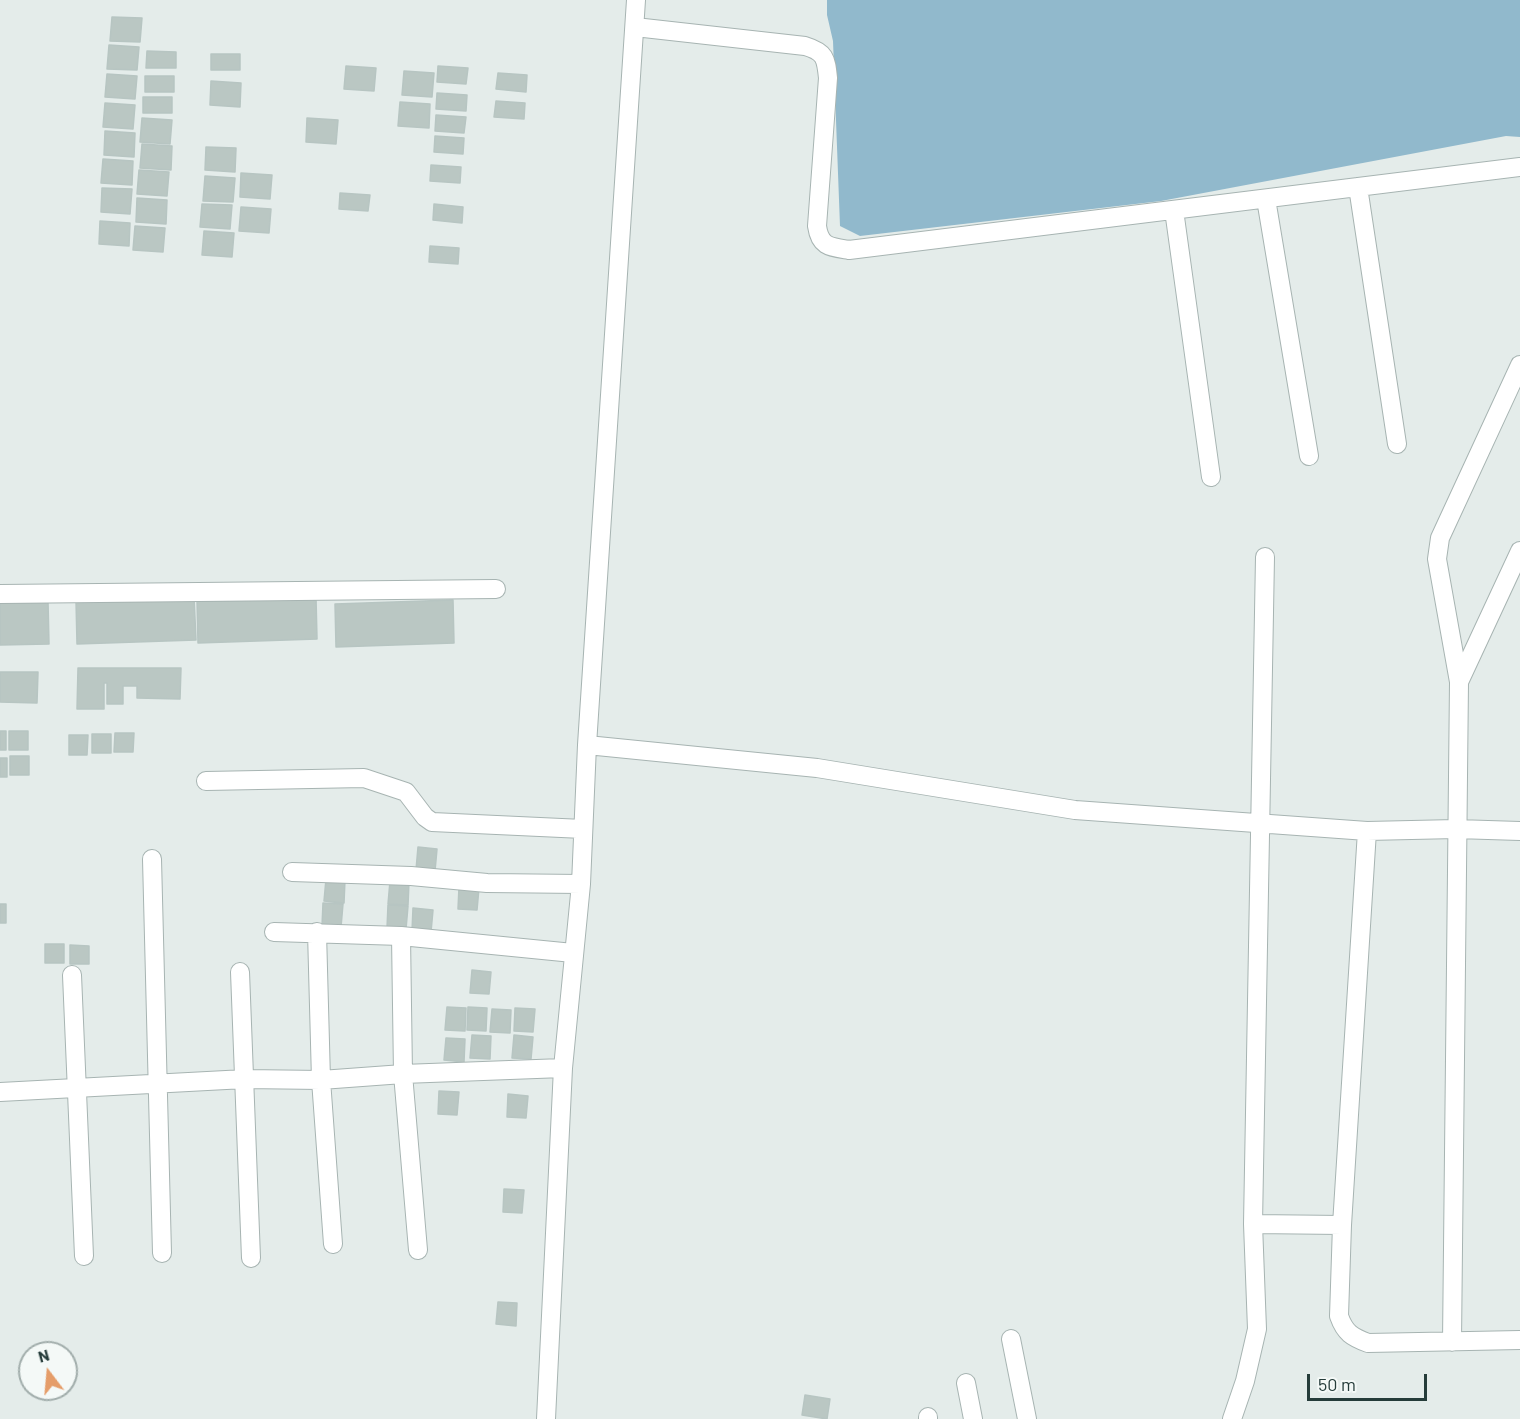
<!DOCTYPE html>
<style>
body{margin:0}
#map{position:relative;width:1520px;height:1419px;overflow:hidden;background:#e4ecea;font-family:Barlow,sans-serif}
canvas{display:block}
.north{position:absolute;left:18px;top:1341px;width:60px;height:60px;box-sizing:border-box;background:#f4f9f7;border:2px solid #a1adab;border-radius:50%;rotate:344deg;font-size:16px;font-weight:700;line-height:24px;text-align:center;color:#253c3a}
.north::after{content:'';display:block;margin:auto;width:21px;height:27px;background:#e59d69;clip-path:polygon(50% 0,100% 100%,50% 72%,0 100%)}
.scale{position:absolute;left:1307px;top:1374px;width:120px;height:27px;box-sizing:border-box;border:3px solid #253c3a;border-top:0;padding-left:8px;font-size:18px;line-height:21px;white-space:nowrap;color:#253c3a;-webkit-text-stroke:4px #f4f9f7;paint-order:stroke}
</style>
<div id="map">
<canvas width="1520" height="1419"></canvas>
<div class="north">N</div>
<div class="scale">50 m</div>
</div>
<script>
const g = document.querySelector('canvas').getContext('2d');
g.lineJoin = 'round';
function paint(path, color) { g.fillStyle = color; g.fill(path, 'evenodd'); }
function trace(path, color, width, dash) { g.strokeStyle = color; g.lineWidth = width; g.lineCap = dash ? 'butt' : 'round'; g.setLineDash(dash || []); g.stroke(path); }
const water = new Path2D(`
 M827,0H1520V137L1506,136L1161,201L860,236L840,226L833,41L827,15Z`);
const building = new Path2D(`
 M112,17L142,18L140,42L110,41Z
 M109,45L139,47L137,70L107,69Z
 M147,51L176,52V68H146Z
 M211,54H240V70H211Z
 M346,66L376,68L374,91L344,89Z
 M438,66L468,68L466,84L437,82Z
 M404,71L434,73L432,97L402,95Z
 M498,73L527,75L526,92L496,89Z
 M107,74L137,76L135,99L105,97Z
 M145,76H174V92H145Z
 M211,81L241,83L240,107L210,105Z
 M437,93L467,95L466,111L436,109Z
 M143,97H172V113H143Z
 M496,101L525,103L524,119L494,117Z
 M400,102L430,104L429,128L398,126Z
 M105,103L135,105L133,129L103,127Z
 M436,115L466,117L464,133L435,131Z
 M142,118L172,120L170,144L140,142Z
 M307,118L338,120L336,144L306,142Z
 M105,131L135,133L134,157L104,155Z
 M435,136L464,138L463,154L434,152Z
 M142,144L172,146L171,170L140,168Z
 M206,147L236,148L235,172L205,170Z
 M103,159L133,161L132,185L101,183Z
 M431,165L461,167L460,183L430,181Z
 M139,170L169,172L167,196L137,194Z
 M241,173L272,175L270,199L240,197Z
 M205,176L235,178L233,202L203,201Z
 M102,188L132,189L130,214L101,212Z
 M340,193L370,195L368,211L339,209Z
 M137,198L167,200L166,224L136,222Z
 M202,204L232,205L230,229L200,227Z
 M434,204L463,207L462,223L433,220Z
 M241,207L271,209L269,233L239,231Z
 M100,221L130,223L129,246L99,244Z
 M135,226L165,228L163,252L133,250Z
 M204,231L234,233L232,257L202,255Z
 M430,246L459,248L458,264L429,262Z
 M194,597L196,640L77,644L76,601Z
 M316,597L317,639L198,643L197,600Z
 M453,600L454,643L336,647L335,604Z
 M48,601L49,644L0,645V602Z
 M78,668H181L180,699L137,698V686H123V704H107V683H104V709H77Z
 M0,672H38L37,703L0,702Z
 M0,731H6V750H0Z
 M9,731H28V750H9Z
 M115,733H134L133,752H114Z
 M92,734H111V753H92Z
 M69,735H88L87,755H69Z
 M10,756H29V775H10Z
 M0,758H7V777H0Z
 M418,847L437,849L435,871L416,870Z
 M326,879L345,880L344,903L324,901Z
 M390,881L409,882L408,905L388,904Z
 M459,887L479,888L477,910L458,909Z
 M323,903L343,904L341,927L322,926Z
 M0,904H6V923H0Z
 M388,905L408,906L406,929L387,928Z
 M413,908L433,910L431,932L412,931Z
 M45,944H64V963H45Z
 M70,945L89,946V964H70Z
 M472,970L491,972L489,994L470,993Z
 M447,1007L466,1008L465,1031L445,1030Z
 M468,1007L487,1008L486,1031L467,1030Z
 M515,1008L535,1009L533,1032L514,1031Z
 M492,1009L511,1010L510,1033L490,1032Z
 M472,1035L491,1036L490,1059L470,1058Z
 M514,1035L533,1037L531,1059L512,1058Z
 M446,1038L465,1039L464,1062L444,1060Z
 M439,1091L459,1092L457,1115L438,1114Z
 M508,1094L528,1096L526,1118L507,1117Z
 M504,1189L524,1190L522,1213L503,1212Z
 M498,1302L517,1303L516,1326L496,1324Z
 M805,1395L830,1399L827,1419L802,1415Z`);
const minor = new Path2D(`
 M635,27L805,46C825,52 826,58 828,78L817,226C820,247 830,247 849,250L1520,167
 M1358,187L1397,444
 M1266,199L1309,456
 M1174,210L1211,477
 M0,594L496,589
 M1459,682L1520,551
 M587,745L817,768L1075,810L1367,831L1456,829L1520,831
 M206,781L364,778L406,792L425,817L432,822L583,829
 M1367,831L1342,1225L1339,1316C1345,1333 1352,1337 1368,1343L1520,1340
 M152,859L162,1253
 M292,872L411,876L487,883L581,884
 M274,932L401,936L573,953
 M317,932L321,1080L333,1244
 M401,936L403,1074L418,1250
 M240,972L251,1258
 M72,975L84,1256
 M0,1092L245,1079L321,1080L403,1074L563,1068
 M1253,1224L1342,1225
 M1011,1339L1027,1419
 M1452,1342L1459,682L1437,559L1440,538L1520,365
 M966,1383L973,1419
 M928,1417V1419
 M546,1419L563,1068L581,884L587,745L636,0
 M1232,1419L1245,1381L1257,1329L1253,1224L1265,557`);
paint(water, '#91b9cc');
paint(building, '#bac7c3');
trace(building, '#b7c5c2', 1.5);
trace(minor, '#a7b4b2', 20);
trace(minor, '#fff', 18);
</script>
